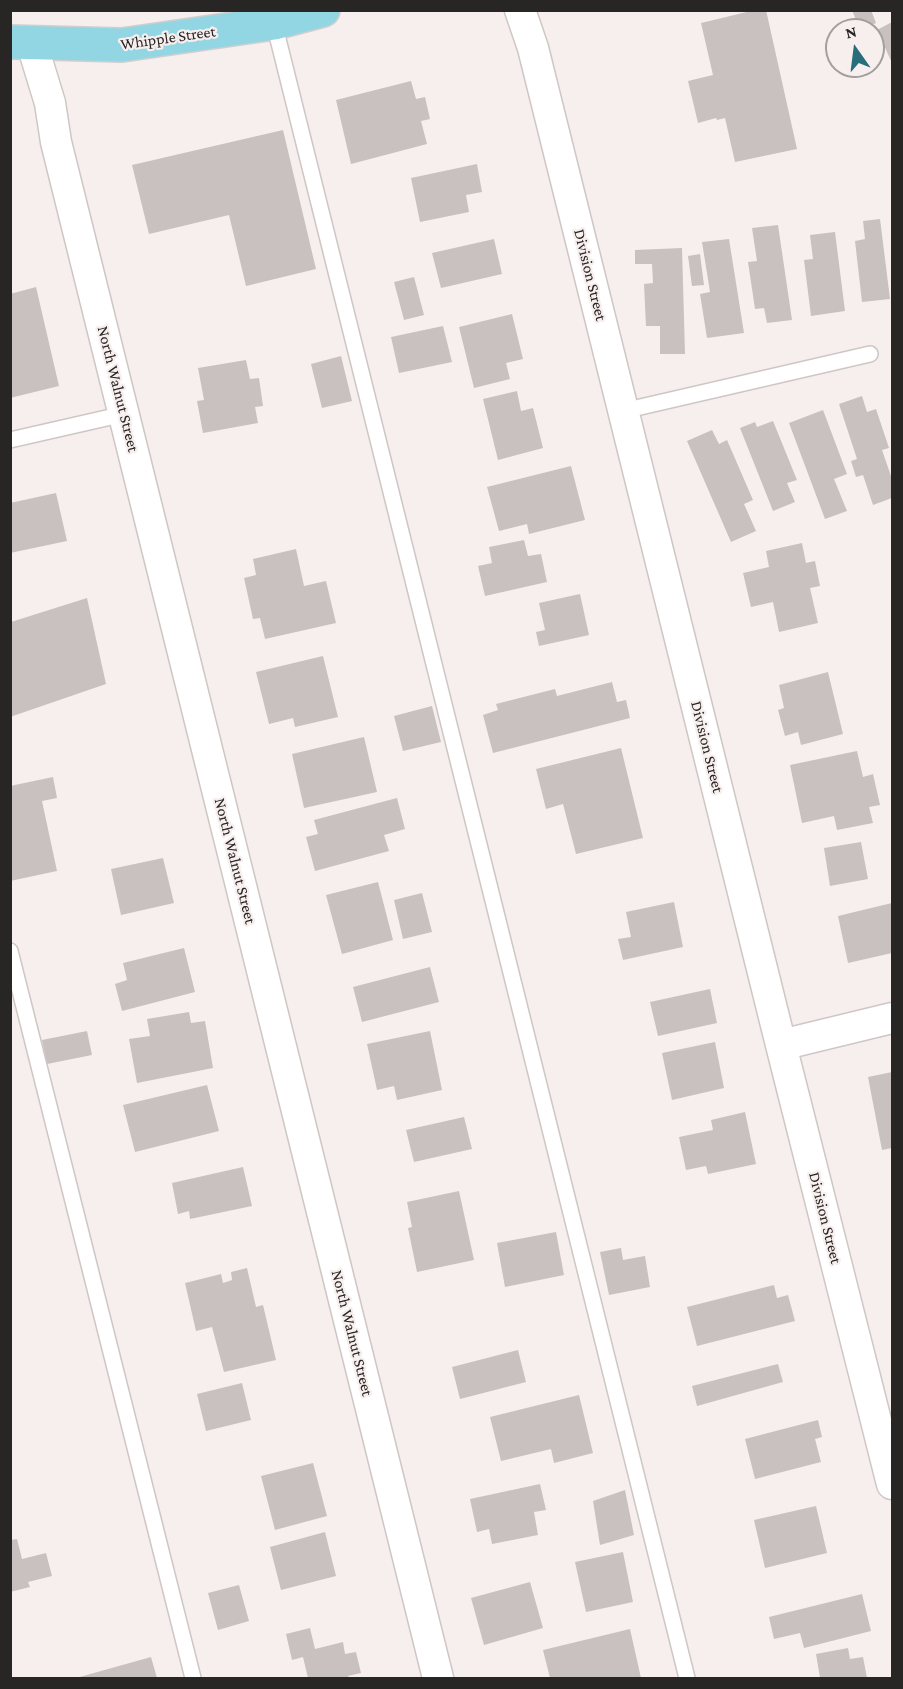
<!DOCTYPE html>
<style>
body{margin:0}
#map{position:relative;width:903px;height:1689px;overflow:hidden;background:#f7efed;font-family:"Crimson Pro",serif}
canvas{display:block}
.frame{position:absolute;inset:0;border:12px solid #282525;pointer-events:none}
.north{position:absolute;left:825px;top:18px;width:60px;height:60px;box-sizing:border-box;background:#f7efed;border:2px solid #a49e9d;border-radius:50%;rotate:346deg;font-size:16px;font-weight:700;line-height:24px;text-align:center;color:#282525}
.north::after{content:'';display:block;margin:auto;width:21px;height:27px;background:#276d7b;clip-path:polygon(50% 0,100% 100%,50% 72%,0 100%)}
</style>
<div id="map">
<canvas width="903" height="1689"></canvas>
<div class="frame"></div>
<div class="north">N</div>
</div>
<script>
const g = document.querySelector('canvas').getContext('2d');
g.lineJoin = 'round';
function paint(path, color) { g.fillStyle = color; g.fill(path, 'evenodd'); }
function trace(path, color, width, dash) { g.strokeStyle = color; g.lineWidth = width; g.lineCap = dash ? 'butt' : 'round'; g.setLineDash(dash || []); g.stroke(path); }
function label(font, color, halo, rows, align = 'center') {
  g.font = font + ' "Crimson Pro",serif'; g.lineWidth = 4.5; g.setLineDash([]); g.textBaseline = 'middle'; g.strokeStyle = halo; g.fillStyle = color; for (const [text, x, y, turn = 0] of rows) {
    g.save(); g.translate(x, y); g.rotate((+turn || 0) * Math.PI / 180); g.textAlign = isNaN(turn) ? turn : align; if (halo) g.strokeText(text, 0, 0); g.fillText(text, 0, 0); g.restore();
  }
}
const building = new Path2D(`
 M755,10H766L797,149L735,162L725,118L717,120L716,118L698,123L688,81L713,75L701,23Z
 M852,10H871L876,23L860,30Z
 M892,22V63L877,30Z
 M411,81L416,99L425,97L430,119L421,121L427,144L351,164L336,100Z
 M283,130L316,269L246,286L229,215L149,234L132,165Z
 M477,164L482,192L466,195L469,212L420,222L411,178Z
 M880,219L890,299L862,302L855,241L865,239L863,221Z
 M778,225L792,320L767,323L764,308L755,309L748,262L757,261L752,228Z
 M835,232L845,311L811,316L804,260L813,259L810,235Z
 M494,239L502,274L441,288L432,253Z
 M729,239L744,333L707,338L700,294L710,292L702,242Z
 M682,248L685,354H660V326H646L644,284L653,283L652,264H635V250Z
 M700,254L704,285L692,286L688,256Z
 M414,277L424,315L404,320L394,282Z
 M36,287L59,386L10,398V294Z
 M512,314L523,359L506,363L510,379L474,388L459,327Z
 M443,326L452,362L399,373L391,337Z
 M341,356L352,401L322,408L311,364Z
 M246,360L250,379L259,378L263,406L255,407L258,423L203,433L197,401L204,400L198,368Z
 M517,391L521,411L533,408L543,448L498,460L483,399Z
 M862,396L867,412L876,409L889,448L882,450L891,476L892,475V498L873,505L863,475L856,477L851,461L857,459L839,404Z
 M823,410L847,474L834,479L847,511L825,519L789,423Z
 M773,421L797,480L787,483L795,502L773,511L740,428L755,422L757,427Z
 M712,430L719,444L727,440L753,500L744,504L756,531L731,542L687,441Z
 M571,466L585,520L529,534L527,524L499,531L487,487Z
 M56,493L67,541L10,553V503Z
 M524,540L528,556L541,554L547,582L485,596L478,566L492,563L489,547Z
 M802,543L806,563L815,561L820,586L810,588L818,623L779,632L773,602L751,607L743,573L769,567L766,551Z
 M296,549L304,586L326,581L336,623L265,639L260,618L253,619L244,578L256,575L253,559Z
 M580,594L589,635L539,646L536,632L545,630L539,603Z
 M87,598L106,684L10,717L11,622Z
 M323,656L338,717L295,727L293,718L269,724L256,672Z
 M828,672L843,734L801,745L798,732L785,736L778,710L784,708L779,685Z
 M612,682L617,702L626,700L630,718L493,753L483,715L498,710L496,704L555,689L557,696Z
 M432,706L441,742L403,751L394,716Z
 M364,737L377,792L304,808L292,754Z
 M621,748L643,838L576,854L563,804L546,809L536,769Z
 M857,751L863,777L873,774L880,805L869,807L873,823L837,830L834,816L802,823L790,765Z
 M53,777L57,798L42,801L57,871L10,881V810H12L10,786Z
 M397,798L405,829L384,835L389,851L315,871L306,837L318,834L314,820Z
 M861,842L868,879L830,886L824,848Z
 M163,858L174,903L121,915L111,869Z
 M378,882L393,940L342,954L326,895Z
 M422,893L432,932L403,939L394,900Z
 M674,902L683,947L623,960L618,939L631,937L626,912Z
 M892,903V953L848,963L838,916Z
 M184,948L195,992L122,1011L115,984L127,980L123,963Z
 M430,967L439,1002L362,1022L353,987Z
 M710,989L717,1023L658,1036L650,1002Z
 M189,1012L191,1023L205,1021L213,1068L137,1083L129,1039L150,1036L147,1019Z
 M87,1031L92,1055L47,1064L42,1040Z
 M430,1031L442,1090L397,1100L394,1086L377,1090L367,1044Z
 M715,1042L724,1088L672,1100L662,1053Z
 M892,1072V1148L882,1150L868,1077Z
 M207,1085L219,1131L135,1152L123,1105Z
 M745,1112L756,1164L708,1174L706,1166L686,1170L679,1137L713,1130L711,1120Z
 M464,1117L472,1149L414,1162L406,1130Z
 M243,1167L252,1206L190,1219L189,1211L178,1214L172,1183Z
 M459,1191L474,1260L417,1272L408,1228L412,1227L407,1202Z
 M556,1232L564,1275L505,1287L497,1243Z
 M621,1248L623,1260L645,1256L650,1287L609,1295L600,1252Z
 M247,1268L256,1307L263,1305L276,1360L224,1372L212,1327L196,1331L185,1283L221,1274L223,1283L232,1280L231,1272Z
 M774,1285L777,1298L788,1295L795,1321L697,1346L687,1307Z
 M518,1350L526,1382L460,1399L452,1367Z
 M778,1364L783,1382L697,1406L692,1386Z
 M242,1383L251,1420L206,1431L197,1394Z
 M579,1395L593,1453L554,1463L551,1449L501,1461L490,1417Z
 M818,1420L822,1437L815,1439L821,1462L755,1479L745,1439Z
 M313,1463L327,1516L275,1530L261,1476Z
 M540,1484L546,1510L534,1512L538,1535L492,1544L489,1529L477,1532L470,1499Z
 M625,1490L634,1535L600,1545L593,1501Z
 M816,1506L827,1553L765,1568L754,1520Z
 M325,1532L336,1576L281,1590L270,1547Z
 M17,1539L22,1559L46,1553L52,1576L28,1582L30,1587L10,1592V1540Z
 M623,1552L633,1602L586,1612L575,1562Z
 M530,1582L543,1628L484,1645L471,1598Z
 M239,1585L249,1621L218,1630L208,1593Z
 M862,1594L871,1631L804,1648L800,1633L774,1639L769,1617Z
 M310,1628L315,1649L343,1642L345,1654L356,1652L361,1673L348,1676L349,1678H308L303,1657L292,1660L286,1634Z
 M630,1629L641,1678H550L543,1650Z
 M848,1648L850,1659L863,1657L867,1678H820L816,1654Z
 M151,1657L157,1678H76Z`);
const lane = new Path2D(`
 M274,23L687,1678
 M623,411L870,354
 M10,440L124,414
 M10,951L193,1678`);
const street = new Path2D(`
 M520,10L533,48L781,1045L892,1484
 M32,44L50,103L56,142L438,1678
 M781,1045L892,1018`);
const primary = new Path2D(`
 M10,42L122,45L274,23L323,10`);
const streetNames = [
 ["Whipple Street",168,38,-8],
 ["Division Street",590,275,76],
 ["North Walnut Street",118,389,76],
 ["Division Street",707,747,76],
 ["North Walnut Street",235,861,76],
 ["Division Street",825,1218,76],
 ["North Walnut Street",352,1333,76]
];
paint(building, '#c9c1bf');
trace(lane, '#cfc7c5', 18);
trace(street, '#cfc7c5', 33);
trace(primary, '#d0cfcf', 36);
trace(lane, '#fff', 15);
trace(street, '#fff', 30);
trace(primary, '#92d6e3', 33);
label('16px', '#282525', '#f7efed', streetNames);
</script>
